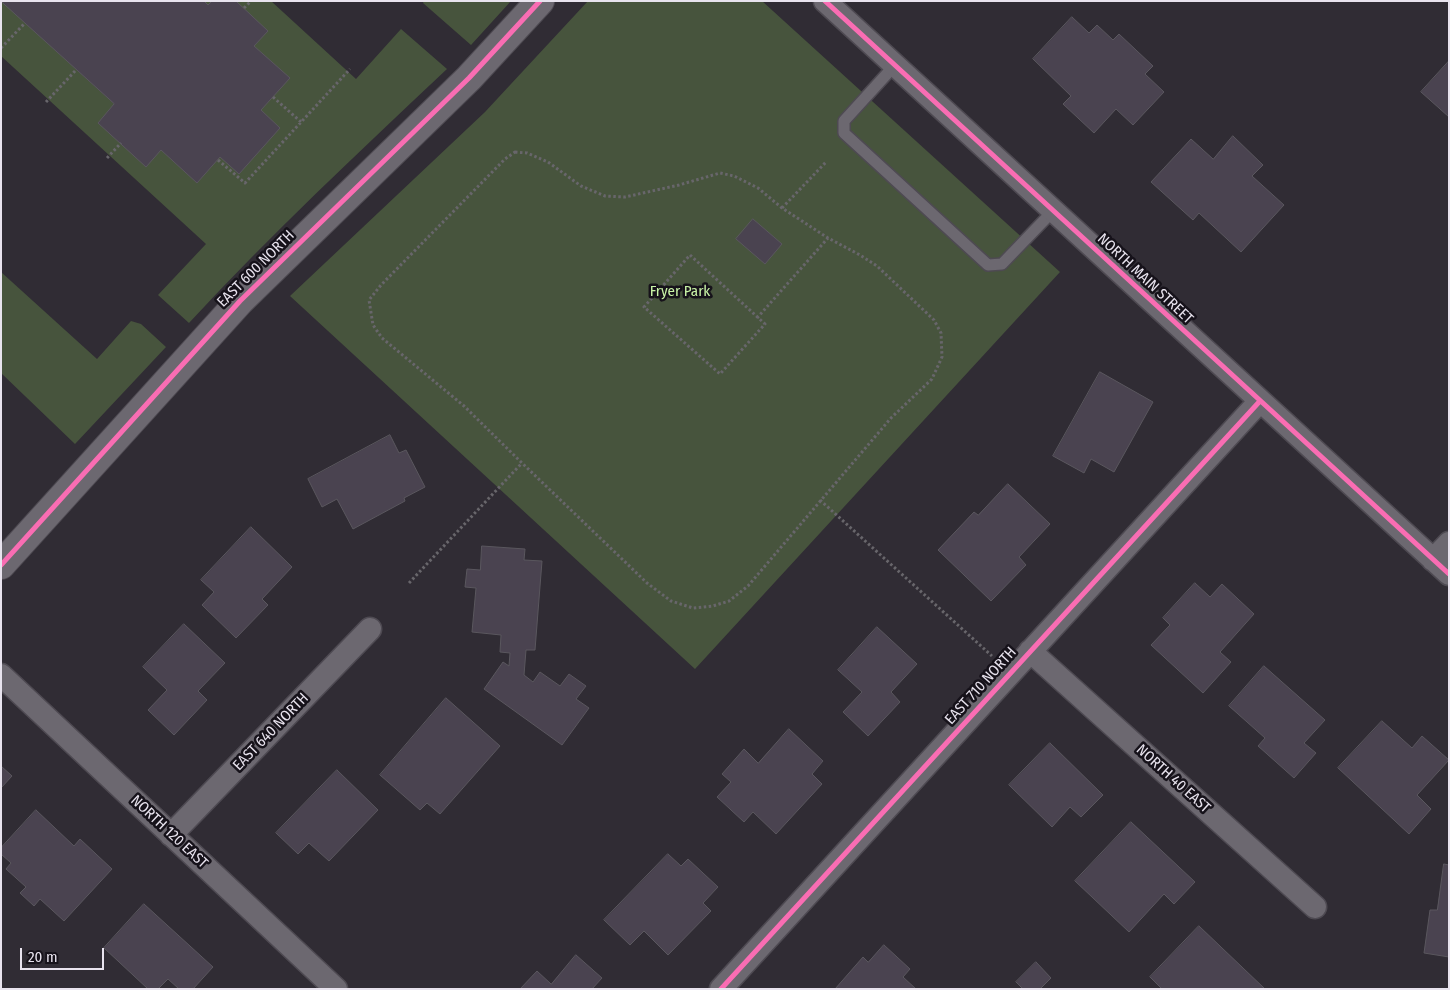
<!DOCTYPE html>
<style>
body{margin:0}
#map{position:relative;width:1450px;height:990px;overflow:hidden;background:#302c34;font-family:"Fira Sans Condensed",sans-serif}
canvas{display:block}
.frame{position:absolute;inset:0;border:2px solid #e8e3ee;pointer-events:none}
.scale{position:absolute;left:20px;top:948px;width:84px;height:22px;box-sizing:border-box;border:2px solid #e8e3ee;border-top:0;padding-left:6px;font-size:15px;line-height:18px;white-space:nowrap;color:#e8e3ee;-webkit-text-stroke:4px #16121a;paint-order:stroke}
</style>
<div id="map">
<canvas width="1450" height="990"></canvas>
<div class="frame"></div>
<div class="scale">20 m</div>
</div>
<script>
const g = document.querySelector('canvas').getContext('2d');
g.lineJoin = 'round';
function paint(path, color) { g.fillStyle = color; g.fill(path, 'evenodd'); }
function trace(path, color, width, dash) { g.strokeStyle = color; g.lineWidth = width; g.lineCap = dash ? 'butt' : 'round'; g.setLineDash(dash || []); g.stroke(path); }
function label(font, color, halo, rows, align = 'center') {
  g.font = font + ' "Fira Sans Condensed",sans-serif'; g.lineWidth = 5; g.setLineDash([]); g.textBaseline = 'middle'; g.strokeStyle = halo; g.fillStyle = color; for (const [text, x, y, turn = 0] of rows) {
    g.save(); g.translate(x, y); g.rotate((+turn || 0) * Math.PI / 180); g.textAlign = isNaN(turn) ? turn : align; if (halo) g.strokeText(text, 0, 0); g.fillText(text, 0, 0); g.restore();
  }
}
const green = new Path2D(`
 M1,1H271L356,79L401,29L447,69C359,152 271,234 189,323L158,295L206,244L1,56Z
 M424,1H511L471,45L423,3Z
 M588,1H762L1060,272L695,669L290,296L485,112Z
 M1,272L97,359L131,321L141,324L166,347L75,444L1,373Z`);
const building = new Path2D(`
 M1,1H204L208,5L212,1H236L268,31L254,46L290,78L261,110L280,128L239,174L220,157L197,183L161,150L146,167L98,123L114,104Z
 M1072,17L1089,33L1097,25L1113,40L1119,34L1153,66L1145,74L1164,92L1133,125L1116,109L1094,133L1063,104L1071,96L1033,59Z
 M1449,61V117L1421,92Z
 M1233,136L1263,165L1252,176L1284,205L1241,252L1199,213L1193,220L1151,182L1191,139L1213,159Z
 M753,219L782,244L765,264L736,239Z
 M1100,372L1153,402L1114,472L1091,459L1084,473L1053,456Z
 M390,435L399,453L406,450L425,487L404,498L405,501L353,529L337,499L322,507L308,479Z
 M1008,484L1050,524L1019,557L1026,565L991,601L938,550L974,512L978,515Z
 M251,527L292,567L262,599L268,605L236,638L202,605L214,592L201,580Z
 M482,546L525,549L524,560L542,561L535,650H526L524,675L533,682L540,672L560,686L569,674L586,686L576,699L589,708L562,745L484,689L503,662L509,666L510,653L500,652L501,635L472,632L476,588L465,587L467,569L480,570Z
 M1195,583L1210,597L1222,584L1254,614L1220,652L1231,662L1203,693L1151,645L1170,625L1163,618Z
 M184,624L225,663L198,691L207,700L174,735L148,710L167,690L143,667Z
 M877,627L917,664L891,692L900,702L868,736L843,712L862,692L838,670Z
 M1264,666L1325,720L1304,743L1316,753L1294,778L1258,746L1265,738L1229,706Z
 M446,698L500,746L440,814L427,803L420,810L380,775Z
 M1382,721L1412,748L1422,736L1449,760L1417,795L1431,809L1409,834L1338,768Z
 M789,729L823,761L812,774L822,784L776,834L753,812L744,822L717,797L731,782L722,774L744,749L758,763Z
 M1050,743L1103,795L1081,817L1070,807L1052,827L1009,785Z
 M1,766L12,776L1,788Z
 M337,770L378,810L329,861L309,843L298,854L276,833Z
 M36,810L74,846L80,839L112,869L64,921L40,899L34,906L20,893L26,887L6,869L11,863L1,854V848Z
 M1131,822L1195,882L1174,904L1164,894L1129,932L1075,881Z
 M668,854L681,866L688,859L718,887L703,903L711,911L668,955L644,931L630,945L604,920Z
 M1444,864L1449,865V957L1424,953L1430,910H1437Z
 M144,904L213,967L193,989H179L168,979L158,989H148L104,948Z
 M1199,926L1265,989H1162L1150,977Z
 M884,945L910,969L903,977L916,989H835L863,957L868,962Z
 M576,955L602,978L592,989H520L537,971L551,984Z
 M1036,962L1051,978L1040,989H1023L1016,982Z`);
const path = new Path2D(`
 M244,8L251,1
 M1,48L25,23
 M273,97L301,122
 M46,102L76,70
 M515,152L527,153L548,162L581,186L605,196L625,197L679,185L720,173L734,176L758,188L782,208L828,238L860,255L877,266L934,320L941,333L942,357L932,379L891,418L748,586L729,601L713,606L693,608L671,601L647,583L522,463L464,406L382,338L373,325L369,300L381,285L505,159Z
 M107,158L121,143
 M218,160L245,183L350,69
 M782,208L827,161
 M690,255L765,324L720,374L644,307Z
 M757,318L828,238
 M820,500L992,656
 M409,583L522,463`);
const service = new Path2D(`
 M895,65L844,121V133L988,265L1002,264L1053,211`);
const minor = new Path2D(`
 M825,1L1449,574
 M1433,560L1449,543
 M1030,651L1315,907
 M1,675L336,989
 M171,835L370,629
 M721,989L1260,401`);
const tertiary = new Path2D(`
 M1,565L240,301L469,78L540,1`);
const cycleway = new Path2D(`
 M825,1L1449,574
 M1,565L240,301L469,78L540,1
 M721,989L1260,401`);
const streetNames = [
 ["EAST 600 NORTH",256,269,-45],
 ["NORTH MAIN STREET",1145,279,43],
 ["EAST 710 NORTH",981,686,-48],
 ["EAST 640 NORTH",271,732,-46],
 ["NORTH 40 EAST",1173,779,42],
 ["NORTH 120 EAST",169,832,43]
];
const parkNames = [
 ["Fryer Park",680,292]
];
paint(green, '#47543d');
paint(building, '#4a4350');
trace(building, '#5a575e', 1);
trace(service, '#4e4a52', 14);
trace(minor, '#4e4a52', 25);
trace(tertiary, '#4e4a52', 30);
trace(path, '#68666b', 3, [2.5, 2.5]);
trace(service, '#6c6870', 11);
trace(minor, '#6c6870', 22);
trace(tertiary, '#6c6870', 28);
trace(cycleway, '#f96db3', 5);
label('15px', '#e8e3ee', '#16121a', streetNames);
label('15px', '#c9f4a6', '#16121a', parkNames);
</script>
